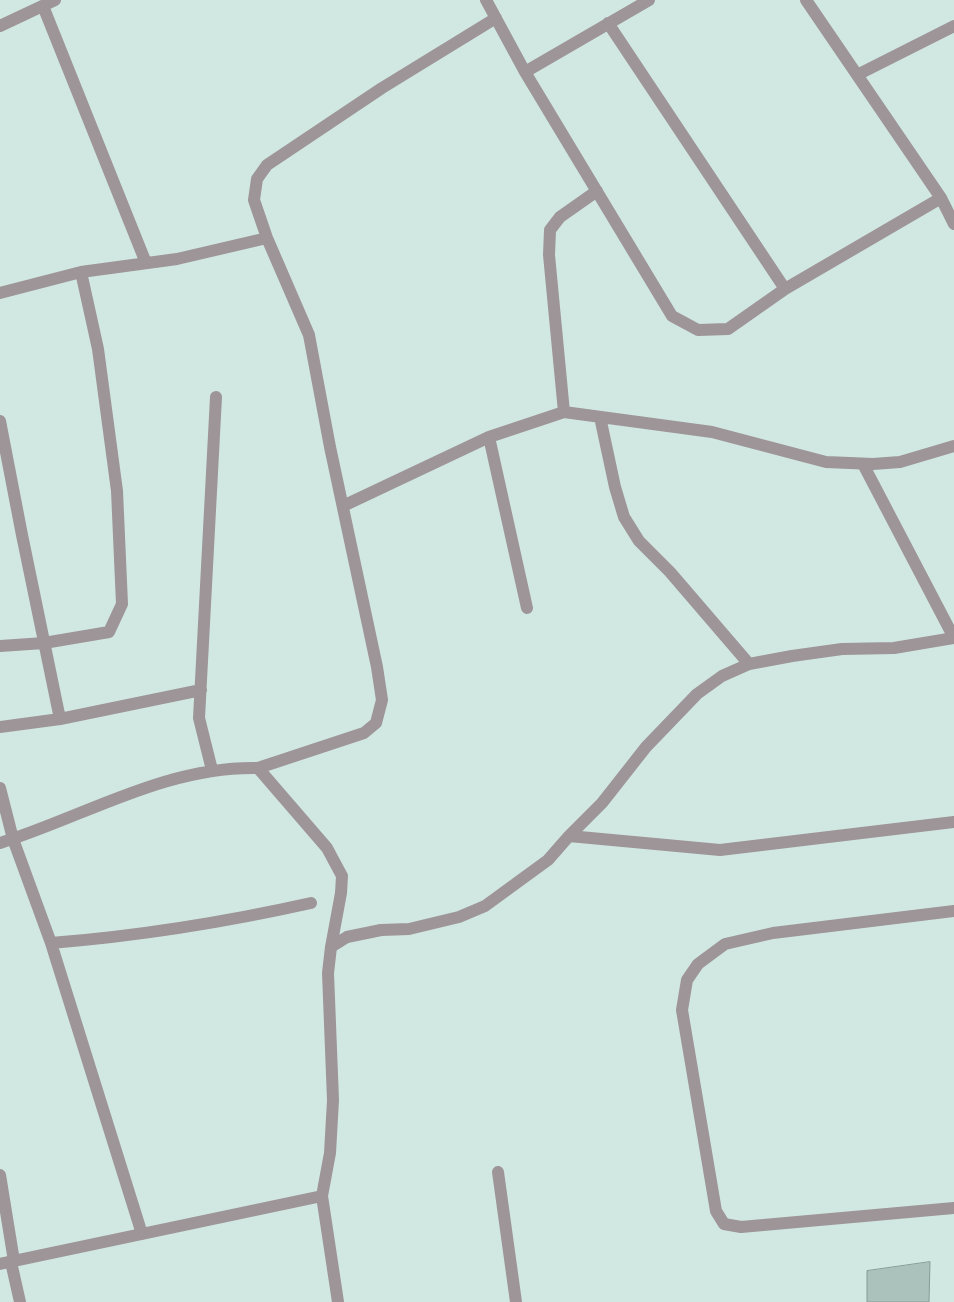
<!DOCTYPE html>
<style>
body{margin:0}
canvas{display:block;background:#d1e7e2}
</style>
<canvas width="954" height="1302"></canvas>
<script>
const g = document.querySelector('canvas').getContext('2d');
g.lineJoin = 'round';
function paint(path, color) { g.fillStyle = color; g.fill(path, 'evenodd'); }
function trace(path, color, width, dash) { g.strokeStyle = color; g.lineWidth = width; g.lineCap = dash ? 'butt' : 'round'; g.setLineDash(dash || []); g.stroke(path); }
const building = new Path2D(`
 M930,1262L929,1302H867V1271Z`);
const street = new Path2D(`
 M486,0L525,72L649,0
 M806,0L941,198L954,224
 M43,6L146,263
 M0,26L55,0
 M525,72L672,316L698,330L728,329L785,289L608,23
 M857,75L954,26
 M785,289L941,198
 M0,293L81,272L177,259L267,238
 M564,412L549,255L550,230L560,217L597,191
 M600,417L615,487L624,517L639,541L670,572L749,664
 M0,421L22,535L60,719
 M489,437L527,608
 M863,464L954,638
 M343,506L489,437L564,412L712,432L826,462L873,464L900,462L954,446
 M0,646L44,643L109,632L122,604L117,491L98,349L81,272
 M0,727L60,719L201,690
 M258,768L327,848L342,876L341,893L331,947
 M212,770L199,718L216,397
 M0,788L13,839L51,943L142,1234
 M569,836L720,850L954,822
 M0,843C86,816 165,766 258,768L364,733L376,723L382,700L377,667L330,447L309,335L267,238L254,200L257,179L267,165L382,88L496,18
 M954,911L773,933L725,944L698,964L687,980L682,1010L716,1211L724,1224L741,1227L954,1208
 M51,943C138,936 226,922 311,903
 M498,1172L516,1302
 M0,1175L14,1261
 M11,1262L20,1302
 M0,1264L322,1196
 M338,1302L322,1196L330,1153L333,1100L328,973L331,947L347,937L381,930L409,929L459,917L485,906L548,860L569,836L602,803L646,747L697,694L722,676L749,664L792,656L842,649L894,648L954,638`);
paint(building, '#abc1bc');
trace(building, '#879c98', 1);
trace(street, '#9e9598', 12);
</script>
